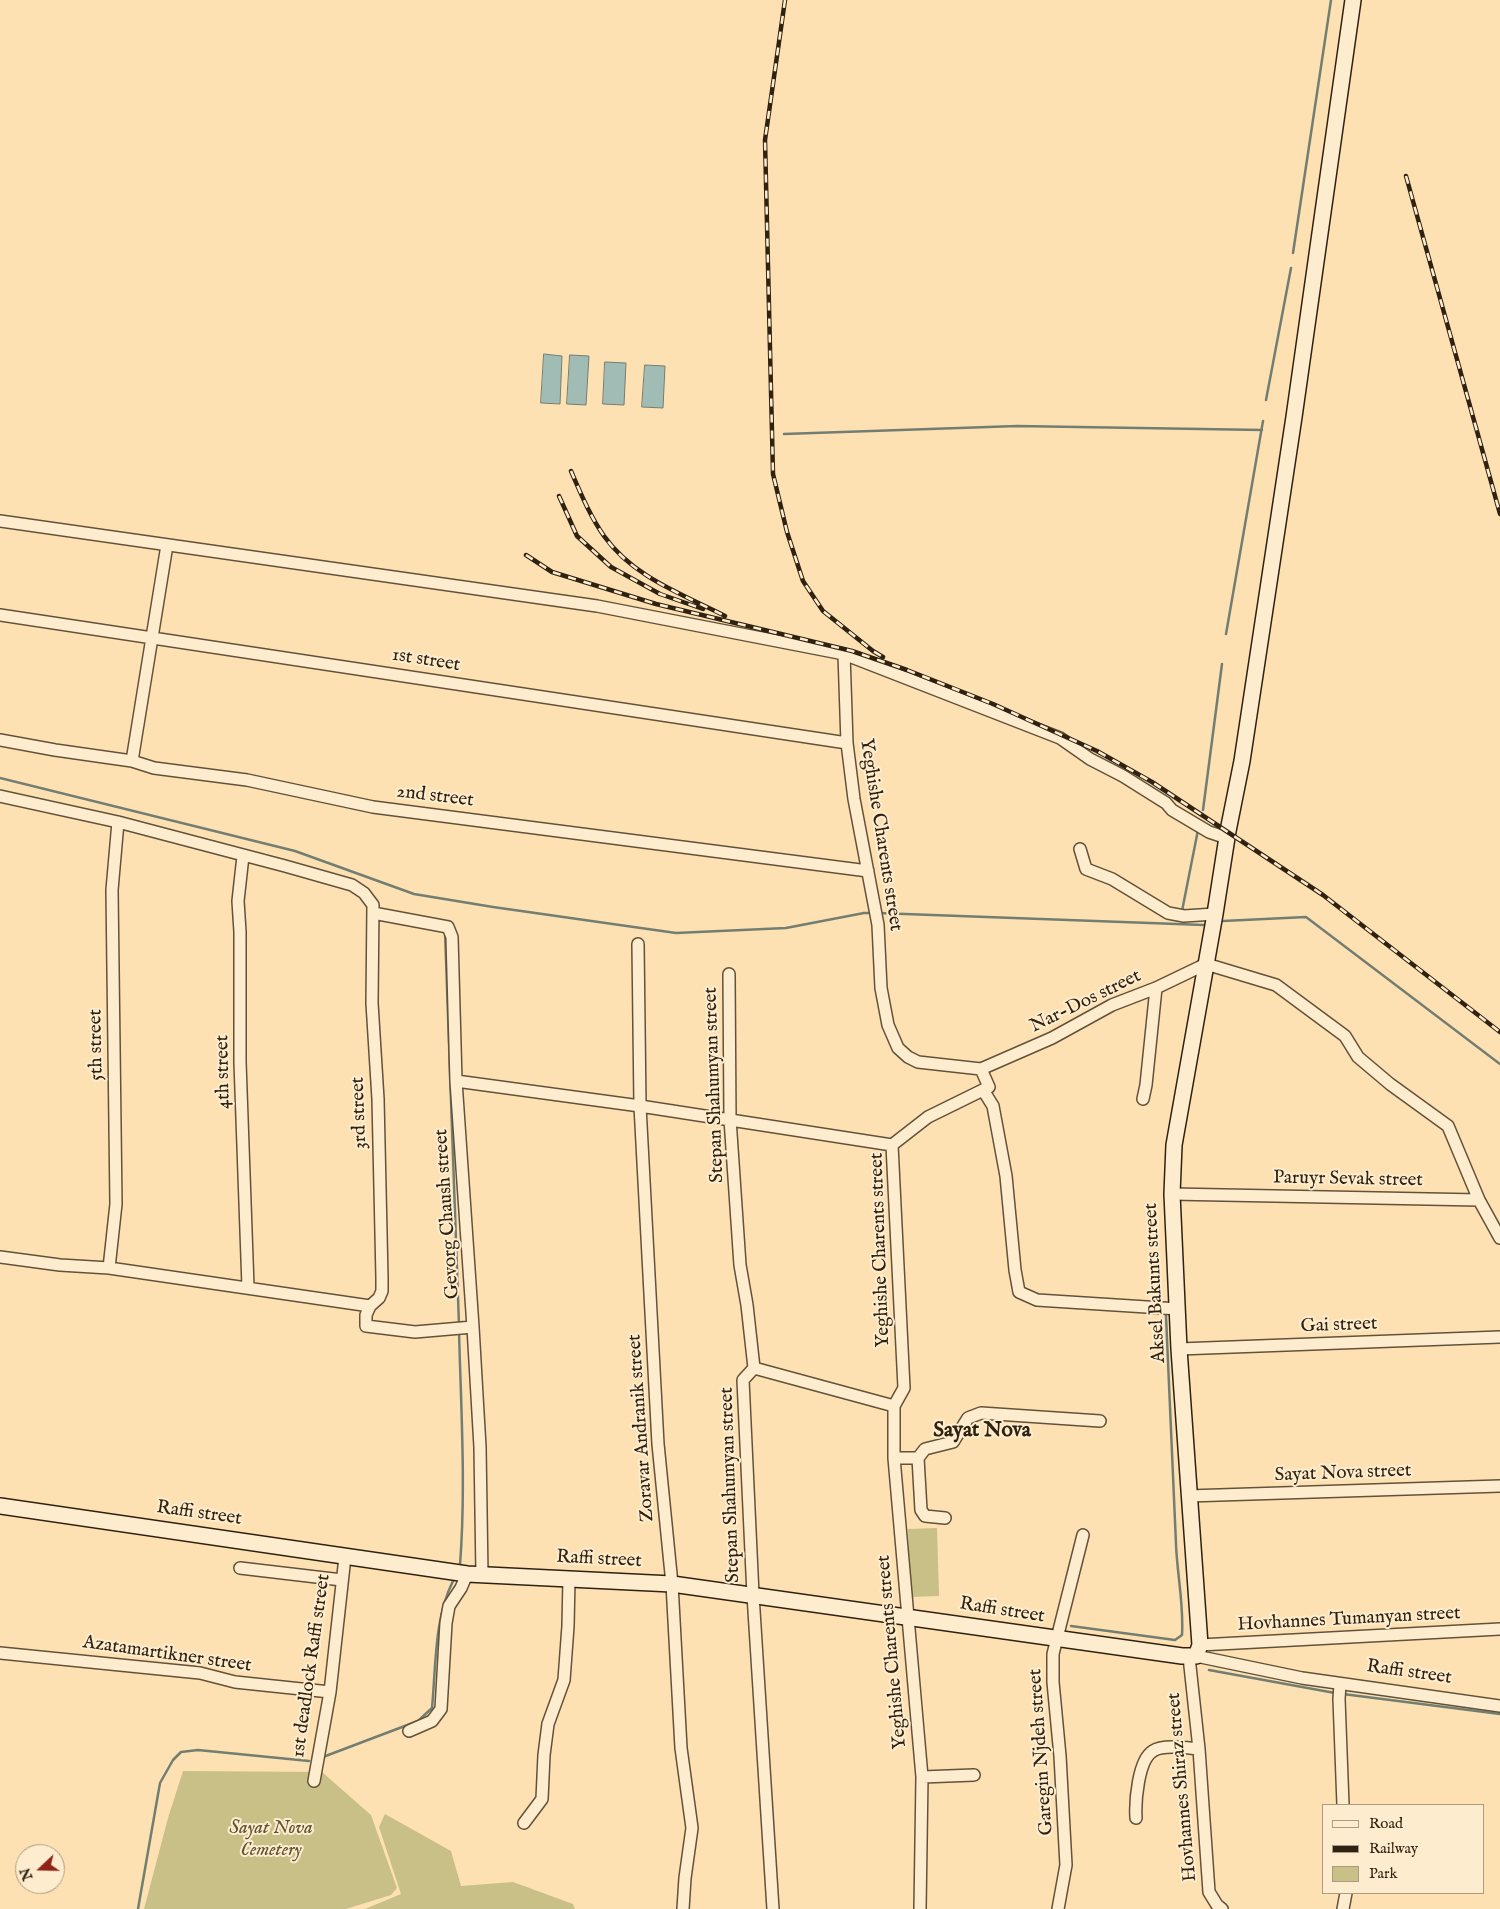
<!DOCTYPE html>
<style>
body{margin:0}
#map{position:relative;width:1500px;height:1909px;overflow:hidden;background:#fee1b3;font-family:"IM FELL English",serif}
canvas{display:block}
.legend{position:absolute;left:1322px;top:1804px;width:162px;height:90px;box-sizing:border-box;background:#feecce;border:1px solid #ab9b82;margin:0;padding:6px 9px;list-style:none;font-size:15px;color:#2f2211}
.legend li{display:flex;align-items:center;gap:10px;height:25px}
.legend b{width:25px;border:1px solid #ab9b82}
.north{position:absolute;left:15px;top:1844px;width:50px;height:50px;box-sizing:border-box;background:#feecce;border:1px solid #ab9b82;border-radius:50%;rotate:249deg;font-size:14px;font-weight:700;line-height:20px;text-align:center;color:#2f2211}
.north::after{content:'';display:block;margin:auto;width:18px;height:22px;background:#8f2418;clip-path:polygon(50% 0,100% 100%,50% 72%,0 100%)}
</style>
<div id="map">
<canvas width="1500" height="1909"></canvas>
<ul class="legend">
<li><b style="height:6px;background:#feecce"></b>Road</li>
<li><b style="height:6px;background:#2f2211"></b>Railway</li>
<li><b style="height:14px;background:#c8c087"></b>Park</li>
</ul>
<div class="north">N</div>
</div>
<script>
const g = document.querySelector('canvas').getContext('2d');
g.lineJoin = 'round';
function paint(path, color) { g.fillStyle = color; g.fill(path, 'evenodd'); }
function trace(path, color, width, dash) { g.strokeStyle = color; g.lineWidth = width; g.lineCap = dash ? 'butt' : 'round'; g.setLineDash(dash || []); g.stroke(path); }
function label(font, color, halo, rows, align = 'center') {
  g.font = font + ' "IM FELL English",serif'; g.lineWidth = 4; g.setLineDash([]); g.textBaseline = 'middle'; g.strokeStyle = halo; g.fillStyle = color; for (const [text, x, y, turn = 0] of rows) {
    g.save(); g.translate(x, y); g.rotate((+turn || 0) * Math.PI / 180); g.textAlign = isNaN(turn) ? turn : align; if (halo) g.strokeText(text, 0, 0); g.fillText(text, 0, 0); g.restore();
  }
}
const green = new Path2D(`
 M937,1528L939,1596L910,1597L908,1529Z
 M183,1771L322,1772L371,1815L397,1888L391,1895L346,1909H144L168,1818Z
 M385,1814L451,1851L461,1886L513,1882L573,1904L575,1909H365L401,1894L379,1827Z`);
const water = new Path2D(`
 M544,354L562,356L560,404L541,403Z
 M570,355L589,356L586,405L567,404Z
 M605,362L626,363L624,405L603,404Z
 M645,365L665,366L663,408L642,407Z`);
const stream = new Path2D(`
 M1293,253L1331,0
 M1266,400L1291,268
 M784,434L1017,426L1262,430
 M1226,634L1263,421
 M0,778L295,851L414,894L493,907L676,933L786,928L864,913H873
 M1203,810L1222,664
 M1182,911L1198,830
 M878,913L1204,925
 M1223,921L1306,917L1500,1064
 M445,931L459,1325
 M459,1331C461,1409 466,1487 460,1565
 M1071,1626L1175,1640L1182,1635C1184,1604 1177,1574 1176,1544C1173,1468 1170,1392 1166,1316
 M1209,1670L1335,1693
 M1343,1694L1500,1714
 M323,1757L418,1721L432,1708C436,1666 434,1619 453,1581
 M138,1909L160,1783L173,1760L181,1752L198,1750L309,1761`);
const minor = new Path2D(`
 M0,521L597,606L844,654L1060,738L1090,759L1123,776L1166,803L1172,810L1209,832L1227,838
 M0,615L847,743
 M844,654L847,743L854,799L878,925L881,988L888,1025L898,1048L908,1057L918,1062L981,1069L1052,1038L1112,1005L1156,988L1206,964L1276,985L1345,1036L1358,1057L1390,1084L1448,1126L1479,1200
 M0,740L55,750L132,761L154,768L247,780L373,807L868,871
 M132,761L167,545
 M0,796L118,822L285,866L352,885L364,893L373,905L372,1003L378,1099L382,1278V1291L379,1298L370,1306L366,1315V1326L415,1332L473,1327
 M1080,849L1086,869L1112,879L1168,913L1184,916L1215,914
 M243,856L238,901L240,932V1062L248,1287
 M373,913L448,927L452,937L456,1081L473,1327L480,1447L482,1575
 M638,944L640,1106L658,1444L672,1584L681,1748L692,1828L685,1878L683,1909
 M729,974L730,1119L740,1265L747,1305L754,1368L743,1380L753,1595L773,1909
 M456,1081L640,1106L892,1145
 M983,1090L993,1106L1006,1176L1015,1270L1019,1292L1037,1300L1178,1309
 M1143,1099L1146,1085L1156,988
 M892,1145L904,1388L894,1406V1458L922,1777L920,1909
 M892,1145L928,1117L989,1087L981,1069
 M1172,1194L1479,1200L1500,1238
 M0,1257L60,1265L109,1268L370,1306
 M109,1268L116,1204L112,890L118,822
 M1179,1349L1500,1337
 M754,1368L894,1406
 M894,1458H918L925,1449L953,1442L968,1418L981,1413L1100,1421
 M918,1458L921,1510L925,1516L945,1518
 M1188,1496L1500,1486
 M240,1568L342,1580
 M1200,1645L1500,1629
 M0,1653L200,1673L235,1682L330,1692
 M1196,1656L1302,1678L1500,1706
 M1189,1657L1199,1749L1209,1892L1217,1905L1222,1909
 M1340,1684L1339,1699L1343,1805
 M409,1731L432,1721L441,1709L446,1623L449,1606L461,1588L467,1574
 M922,1777L974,1775
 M314,1781L330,1692L345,1557
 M1136,1818C1135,1802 1138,1760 1153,1751C1163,1744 1188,1748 1199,1749
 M524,1823L542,1799L544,1755L548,1724L564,1680L568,1626L569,1579
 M1058,1909L1066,1865L1060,1756L1053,1682V1654L1083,1535
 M1343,1909L1346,1893`);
const secondary = new Path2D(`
 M0,1506L467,1574L672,1584L1182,1656H1196L1200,1645L1179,1349L1172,1194L1174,1145L1215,914L1228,831L1242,761L1294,417L1353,0`);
const rail = new Path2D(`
 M785,0L765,140L773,474L787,532L803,581L823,611L873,651L883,657
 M1406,176L1500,514
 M571,471C581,494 590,516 604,536C633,577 682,594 725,616
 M559,496L577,536L611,567L660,594L703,609
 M526,555L552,572L656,604L852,651L907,670L993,704L1097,751L1152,782L1323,895L1500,1032`);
const streetNames = [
 ["1st street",426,661,9],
 ["2nd street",435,797,7],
 ["Yeghishe Charents street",880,835,81],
 ["Nar-Dos street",1086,1002,-26],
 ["5th street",97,1045,-91],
 ["4th street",224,1072,-91],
 ["Stepan Shahumyan street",715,1085,-92],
 ["3rd street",360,1113,-92],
 ["Paruyr Sevak street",1348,1180,1],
 ["Gevorg Chaush street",448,1214,-94],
 ["Yeghishe Charents street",881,1250,-92],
 ["Aksel Bakunts street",1156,1283,-93],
 ["Gai street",1339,1326,-2],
 ["Zoravar Andranik street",642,1428,-94],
 ["Sayat Nova street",1343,1474,-2],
 ["Stepan Shahumyan street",731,1485,-92],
 ["Raffi street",199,1514,8],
 ["Raffi street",599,1560,3],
 ["Raffi street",1002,1611,9],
 ["Hovhannes Tumanyan street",1349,1620,-3],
 ["Yeghishe Charents street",893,1652,-95],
 ["Azatamartikner street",167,1655,8],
 ["1st deadlock Raffi street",312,1666,-82],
 ["Raffi street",1409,1673,8],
 ["Garegin Njdeh street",1042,1752,-94],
 ["Hovhannes Shiraz street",1183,1787,-95]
];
const parkNames = [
 ["Sayat Nova",271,1829],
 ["Cemetery",271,1851]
];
const quarterNames = [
 ["Sayat Nova",982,1432]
];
paint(green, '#c8c087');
paint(water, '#a1bcb4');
trace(water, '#737e73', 1);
trace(stream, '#737e73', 2.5);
trace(minor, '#63523a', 14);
trace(secondary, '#2f2211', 18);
trace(minor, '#feecce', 11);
trace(secondary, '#feecce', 15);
trace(rail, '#2f2211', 4.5);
trace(rail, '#feecce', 2.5, [8]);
label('19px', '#2f2211', '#feecce', streetNames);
label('italic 19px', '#5d5134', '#feecce', parkNames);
label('bold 21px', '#2f2211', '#feecce', quarterNames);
</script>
